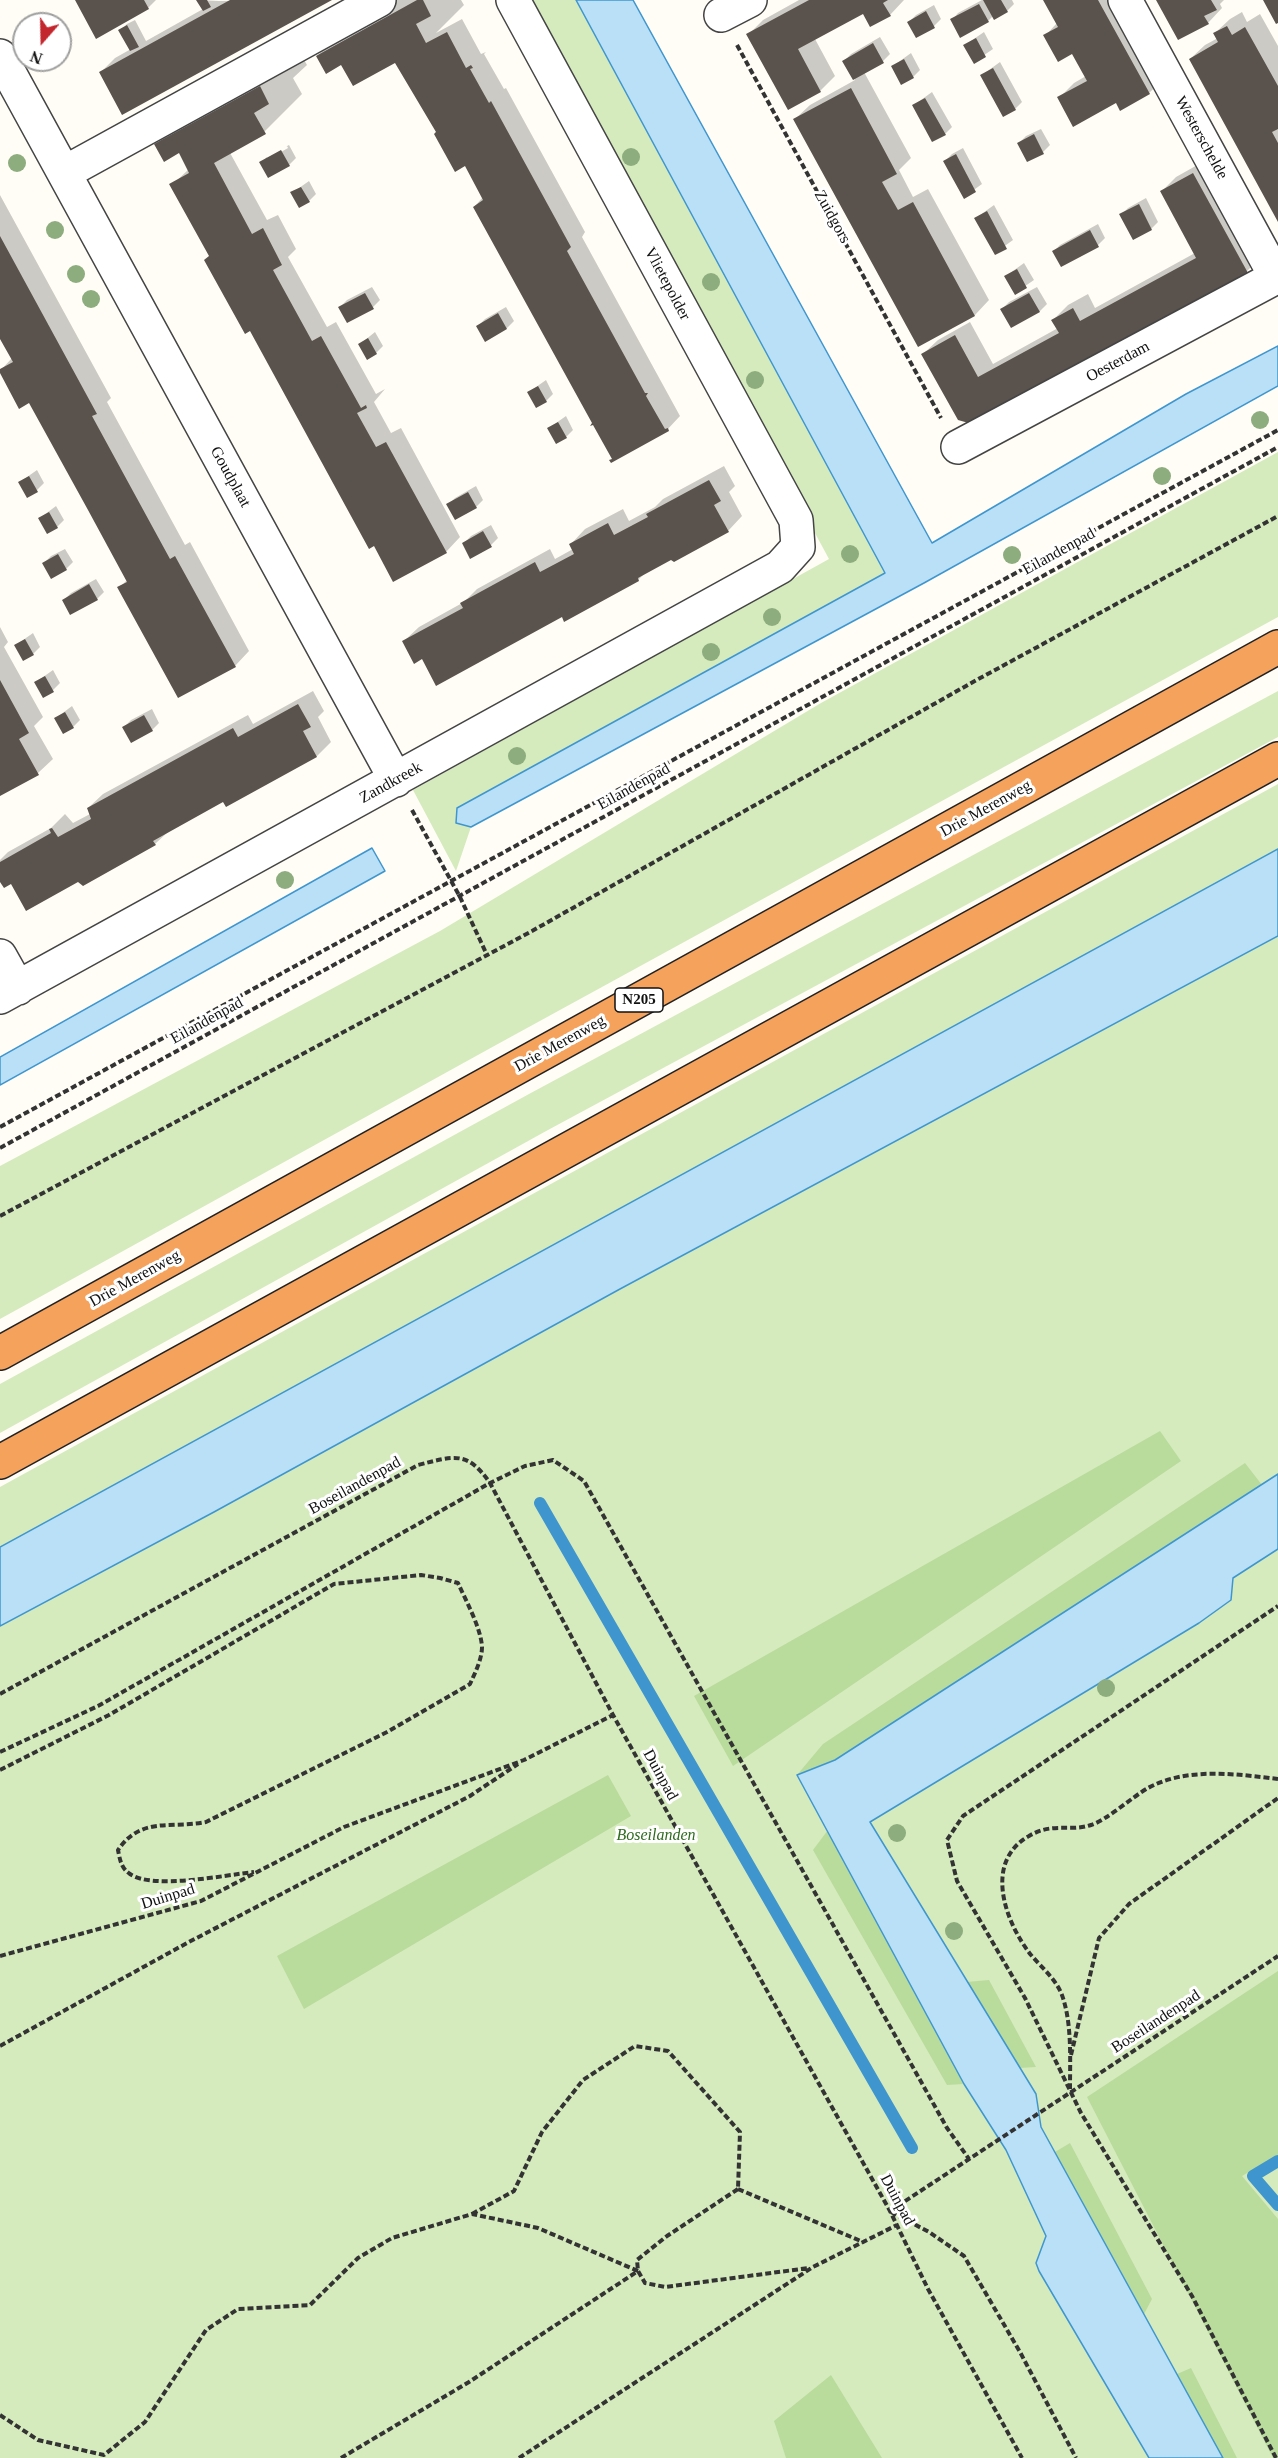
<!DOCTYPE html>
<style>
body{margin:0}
#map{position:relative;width:1278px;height:2458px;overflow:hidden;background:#fffdf5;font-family:Georgia,serif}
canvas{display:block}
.north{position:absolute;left:12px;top:12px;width:60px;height:60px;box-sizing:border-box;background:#fff;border:2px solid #a0a0a0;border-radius:50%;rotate:200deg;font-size:16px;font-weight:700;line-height:24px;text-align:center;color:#111}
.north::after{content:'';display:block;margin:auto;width:21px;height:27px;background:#c4262e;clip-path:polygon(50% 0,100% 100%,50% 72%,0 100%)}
</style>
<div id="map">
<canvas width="1278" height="2458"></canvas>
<div class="north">N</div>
</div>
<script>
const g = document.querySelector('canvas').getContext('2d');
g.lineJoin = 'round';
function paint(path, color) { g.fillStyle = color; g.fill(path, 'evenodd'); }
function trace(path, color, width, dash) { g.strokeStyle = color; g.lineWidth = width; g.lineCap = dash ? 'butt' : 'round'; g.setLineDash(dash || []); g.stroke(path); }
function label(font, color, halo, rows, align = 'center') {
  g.font = font + ' Georgia,serif'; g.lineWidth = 6; g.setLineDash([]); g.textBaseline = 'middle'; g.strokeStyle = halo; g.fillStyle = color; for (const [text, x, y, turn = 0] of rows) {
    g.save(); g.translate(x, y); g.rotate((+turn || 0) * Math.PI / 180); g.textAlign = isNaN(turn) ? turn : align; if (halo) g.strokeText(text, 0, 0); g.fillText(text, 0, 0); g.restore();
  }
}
const green = new Path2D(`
 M527,0H576L885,573L457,808L456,823L471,827L456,871L413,790L829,559Z
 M1278,452V617L496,1045L0,1319V1166L440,931L821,703Z
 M1278,691V737L548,1130L0,1433V1384L529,1094Z
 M1278,784V2458H0V1487Z`);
const forest = new Path2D(`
 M1160,1431L1181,1461L733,1766L694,1696Z
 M1245,1463L1262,1485L835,1760L797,1775L823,1744Z
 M608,1775L631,1816L304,2009L277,1956Z
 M828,1830L964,2084L947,2085L813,1850Z
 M1278,1971V2155L1242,2176L1278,2219V2458H1273L1087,2097Z
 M989,1980L1036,2067L1020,2068L966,1982Z
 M1070,2143L1152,2299L1144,2314L1055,2152Z
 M1191,2368L1237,2458H1223L1177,2374Z
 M831,2375L882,2458H786L774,2421Z`);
const water = new Path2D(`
 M576,0H633L932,543L1186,394L1278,346V386L924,583L471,827L456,823L457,808L885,573Z
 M372,848L385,871L0,1085V1057Z
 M1278,849V936L620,1289L214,1512L0,1626V1547Z
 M1278,1474V1549L1233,1578L1231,1600L1199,1623L870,1822L1036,2094L1041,2127L1223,2458H1149L1039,2271L1036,2263L1046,2236L1006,2150L964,2084L797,1775L835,1760Z`);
const shadow = new Path2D(`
 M77,0H156L148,8Z
 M198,0L219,1L329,0L101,72L115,58L131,49L120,31L127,24L135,20L146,41L203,9Z
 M388,0H461L464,5L436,33L462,19L481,54L486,52L484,54L504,89L506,88L585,232L582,237L680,416L666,431L475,206L483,197L465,164L455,170L435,133L437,131L395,60L342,63L317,56L356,18Z
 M799,0H904L890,15L863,12L815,39L835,76L820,91L748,35L763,20Z
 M982,0H1012L1014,4L1007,11L993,16L988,21L952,20L958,13Z
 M1045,0H1121L1164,79L1149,93L1116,101L1059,98L1074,83L1086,76L1073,52L1045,36L1057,23Z
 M1158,0H1224L1220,4L1222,8L1208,23Z
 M934,5L941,19L934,26L917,36L909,22L916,15Z
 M1242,12L1247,22L1260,14L1278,46V219L1190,59L1205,45L1218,38L1215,33L1230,19Z
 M984,32L993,49L974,62L965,45Z
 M880,37L890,54L883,61L864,72L911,158L899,170L913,197L928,189L989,300L975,315L919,345L795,119L810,105L855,80L844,61L851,54Z
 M298,49L307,65L293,78L302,94L264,132L229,151L267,220L278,215L296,249L288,257L327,327L336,322L376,394L385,389L374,402L391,433L401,428L460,537L446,552L211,256L172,185L189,169L180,151L156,145L194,107Z
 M911,53L920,70L913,77L893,66Z
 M1000,62L1022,102L1015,109L982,75Z
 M932,92L952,127L945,134L914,105Z
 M1041,129L1050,145L1043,152L1019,143L1026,136Z
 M289,145L296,158L289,165L261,163L267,157V160L288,148L287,146L268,156Z
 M963,148L982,184L964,197L945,161L952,154Z
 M1208,159L1261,257L1247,271L972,422L923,354L938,340L970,322L993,364L1058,328L1053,320L1068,305L1088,294L1095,308L1195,253L1162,191L1176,177Z
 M309,181L316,194L309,201L292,193Z
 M0,195L111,398L107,402L185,545L190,542L249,651L235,666L119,588L127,580L30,401L0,371L12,358L0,336Z
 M1146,198L1158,222L1151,229L1121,215L1128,208Z
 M994,205L1013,240L995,253L976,218Z
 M1098,224L1105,238L1098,245L1061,265L1053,252L1060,245Z
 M1024,263L1034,280L1015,293L1006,276Z
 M372,287L380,300L373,307H340L347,300Z
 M1037,287L1047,304L1040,311L1012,326L1002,309L1009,302Z
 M506,307L514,321L507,328L485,340L478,326L485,319Z
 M375,332L383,346L376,353L360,344Z
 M546,380L553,394L546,401L529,392Z
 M566,416L573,430L566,437L549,428Z
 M724,466L735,486L729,492L742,516L728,531L672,558L646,572L639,579L565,619L562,615L422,657L404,641L419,627L464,602L477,589L550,549L555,559L573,549L571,544L585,529L623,509L629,521L655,507L663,499Z
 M37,470L44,483L37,490L20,482Z
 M476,486L483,500L476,507L448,505L455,498Z
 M56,506L64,520L57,527L40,518Z
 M491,525L498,538L491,545L471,557L464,543L471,536Z
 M65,549L73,562L66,569L44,563L51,556Z
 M96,579L104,592L97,599L64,600L71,593Z
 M0,627L8,642L4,647L43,717L34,726L53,759L38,773L0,794Z
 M33,633L40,647L33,654L16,645Z
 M53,670L60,683L53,690L36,682Z
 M313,691L324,711L318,717L331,742L317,756L224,800L169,831L155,844L79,880L12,882L0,878V860L8,852L51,828L65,814L73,823L90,814L88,808L103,794L248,715L253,724Z
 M72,706L80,720L73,727L56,718Z
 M152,709L159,723L152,730L124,727L131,720Z`);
const stream = new Path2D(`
 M540,1503L912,2148
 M1278,2161L1253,2176L1278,2205`);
const building = new Path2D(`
 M75,0H144L149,9L96,39Z
 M196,0H207L211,7L203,11Z
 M230,0H332L122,115L99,72Z
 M417,0H423L431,16L416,24L426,43L447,32L466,68L471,65L473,68L470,69L489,103L491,101L571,247L567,251L645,393H648L646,396L665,429L668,428L669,431L611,463L609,460L612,459L593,425L590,426L592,423L473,207L483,200L465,166L455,172L434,134L436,132L395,63L353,86L341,65L326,74L316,56Z
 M809,0H888L883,3L891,16L870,27L863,14L798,49L821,92L788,110L746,34Z
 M983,0H1001L1008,12L994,20Z
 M1043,0H1098L1150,94L1120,111L1116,103L1073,127L1057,97L1087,81L1072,54L1058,62L1043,35L1058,27Z
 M1156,0H1211L1217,10L1204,16L1209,24L1178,40Z
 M1263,0H1278V23L1276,24Z
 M979,4L989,22L960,38L950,19Z
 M926,11L935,28L916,38L907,22Z
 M127,25L139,47L130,51L118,30Z
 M1227,26L1232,35L1245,27L1278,86V129L1272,132L1278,143V222L1189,59L1218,42L1213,33Z
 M976,38L986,57L974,64L963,45Z
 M873,43L884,63L853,80L842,61Z
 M904,59L914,78L901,85L891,66Z
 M993,68L1016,110L1003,117L980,75Z
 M260,86L269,104L254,113L266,134L214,163L252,234L263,228L282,265L273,270L312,341L321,336L361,408L366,405L367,408L357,413L376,447L386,442L447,553L393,582L374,546L369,549L250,331L245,334L204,260L209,256L169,184L189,173L179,153L164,162L154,144Z
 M851,88L897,174L882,182L898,210L913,202L975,316L918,347L793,119Z
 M925,98L946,135L932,142L912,105Z
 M1034,134L1044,154L1027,162L1017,143Z
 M281,150L290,166L268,178L259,162Z
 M956,154L976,192L964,199L943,161Z
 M1193,173L1248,273L972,424L958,420L921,354L955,335L978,377L1059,333L1051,320L1073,308L1080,321L1196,258L1160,191Z
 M301,187L310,202L299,208L290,192Z
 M1139,204L1152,230L1133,240L1119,214Z
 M987,211L1007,249L995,255L974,218Z
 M1090,230L1099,247L1061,267L1052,251Z
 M0,236L97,414L92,416L170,559L175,556L236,667L178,698L117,587L127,582L88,510L29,403L19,409L0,373V369L13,362L0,339Z
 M1017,269L1027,288L1015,295L1004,276Z
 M365,293L374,309L347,323L338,307Z
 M1029,293L1040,312L1011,328L1000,309Z
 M498,313L507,329L485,342L476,326Z
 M368,338L377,354L367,360L358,344Z
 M538,386L547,402L536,408L527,392Z
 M558,422L567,438L556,444L547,428Z
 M29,476L38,492L27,498L18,482Z
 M709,480L721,501L714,505L729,532L674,562L671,560L638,578L639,581L564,622L562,617L436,686L422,659L414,664L402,641L463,608L460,603L535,562L540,572L574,554L569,544L608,523L614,535L648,517L646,514Z
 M468,492L477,508L455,520L446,504Z
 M49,512L58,528L47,534L38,518Z
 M483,531L492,547L470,559L462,543Z
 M58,554L67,570L51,579L42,563Z
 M89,584L98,600L70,615L62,600Z
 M25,639L34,655L23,661L14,645Z
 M45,676L54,692L43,698L34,682Z
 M0,680L29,733L19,739L39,775L0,796Z
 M298,704L311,727L303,731L317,757L226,807L223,802L153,841L156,845L83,886L78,882L26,911L11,884L4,888L0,882V862L51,833L49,829L52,828L58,837L91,819L87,808L233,728L238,737Z
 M65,712L74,728L63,734L54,718Z
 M144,715L153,731L131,743L122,727Z`);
const path = new Path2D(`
 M737,45L941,418
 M412,810L460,897L487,955
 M0,1127L1278,430
 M0,1148L1278,447
 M0,1216L532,931L973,682L1278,516
 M0,1694L418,1465C454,1456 467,1450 490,1483L613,1715L890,2211L928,2289L1022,2458
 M0,1752L98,1706L490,1483L525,1466L553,1460L584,1481L947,2128L969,2159
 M0,1770L109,1715L334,1584L421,1575L440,1578L458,1583C466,1601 481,1628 482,1647C482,1659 475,1673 470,1684L387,1732L206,1822C171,1829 141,1816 118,1850C120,1860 121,1868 130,1874C153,1890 225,1875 254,1872
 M0,1956L201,1901L344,1827L524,1760L613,1715
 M0,2046L187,1943L470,1796L518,1764
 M1071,2055L1099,1938L1129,1904L1278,1798
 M1070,2089C1070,2060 1072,2026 1063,1998C1058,1981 1042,1968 1031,1955C1005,1922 983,1862 1029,1836C1052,1822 1069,1832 1091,1825C1107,1820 1132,1797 1148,1788C1186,1767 1237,1774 1278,1779
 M738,2189L667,2236L637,2260L638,2271L645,2283L665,2287L809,2268
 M738,2189L863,2242
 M890,2211L1278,1956
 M891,2212L929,2232L964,2256L1020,2352L1076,2458
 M472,2214L514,2191L542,2132L583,2080L635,2046L668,2051L740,2132L738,2189
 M0,2415L38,2440L104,2455L145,2422L206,2330L238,2309L310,2305L358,2258L392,2238L472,2214L538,2228L638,2271
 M341,2458L469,2382L638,2271
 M519,2458L813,2267L897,2225
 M1276,2458L1192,2296L1081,2113L1025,1998L957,1881L947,1840L963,1816L1278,1606`);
const minor = new Path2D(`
 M1125,0L1276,277
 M721,15L750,0
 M0,56L396,780
 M64,173L379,0
 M958,447L1278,276
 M0,956L18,988
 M0,997L780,567L798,547L796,520L513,0`);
const highway = new Path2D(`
 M0,1353L1278,647
 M0,1462L1278,759`);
const trees = [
 [631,157],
 [17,163],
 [55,230],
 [76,274],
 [711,282],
 [91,299],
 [755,380],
 [1260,420],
 [1162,476],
 [850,554],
 [1012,555],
 [772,617],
 [711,652],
 [517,756],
 [285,880],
 [1106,1688],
 [897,1833],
 [954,1931]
];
const shields = [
 [639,1000,48]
];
const shieldNames = [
 ["N205",639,1000]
];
const streetNames = [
 ["Westerschelde",1201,138,61],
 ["Zuidgors",832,217,61],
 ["Vlietepolder",667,284,62],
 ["Oesterdam",1118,362,-28],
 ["Goudplaat",230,477,61],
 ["Eilandenpad",1059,552,-29],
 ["Zandkreek",391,783,-29],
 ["Eilandenpad",634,787,-29],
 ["Drie Merenweg",986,809,-29],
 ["Eilandenpad",207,1021,-29],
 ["Drie Merenweg",560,1044,-29],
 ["Drie Merenweg",135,1279,-29],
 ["Boseilandenpad",355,1486,-29],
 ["Duinpad",660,1775,61],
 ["Duinpad",168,1897,-17],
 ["Boseilandenpad",1156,2022,-33],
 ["Duinpad",897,2200,62]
];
const parkNames = [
 ["Boseilanden",656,1836]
];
paint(green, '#d5ebbd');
paint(forest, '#b9dc9c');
paint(water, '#b9e0f7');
trace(water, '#3f96cf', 1.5);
paint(shadow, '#0003');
trace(stream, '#3f96cf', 12);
paint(building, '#5a524d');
trace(minor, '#444', 36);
trace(highway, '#222', 36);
trace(path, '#333', 4, [6, 3]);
trace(minor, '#fff', 33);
trace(highway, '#f5a25d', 33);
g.fillStyle = '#8dad7f';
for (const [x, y] of trees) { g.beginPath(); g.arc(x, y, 9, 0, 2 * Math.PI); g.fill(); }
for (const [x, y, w] of shields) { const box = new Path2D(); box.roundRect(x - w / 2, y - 12, w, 24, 4.5); g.fillStyle = '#fff'; g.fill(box); trace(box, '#111', 1.5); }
label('bold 15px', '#111', null, shieldNames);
label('16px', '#111', '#fff', streetNames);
label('italic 16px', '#2f6b1f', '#fff', parkNames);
</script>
